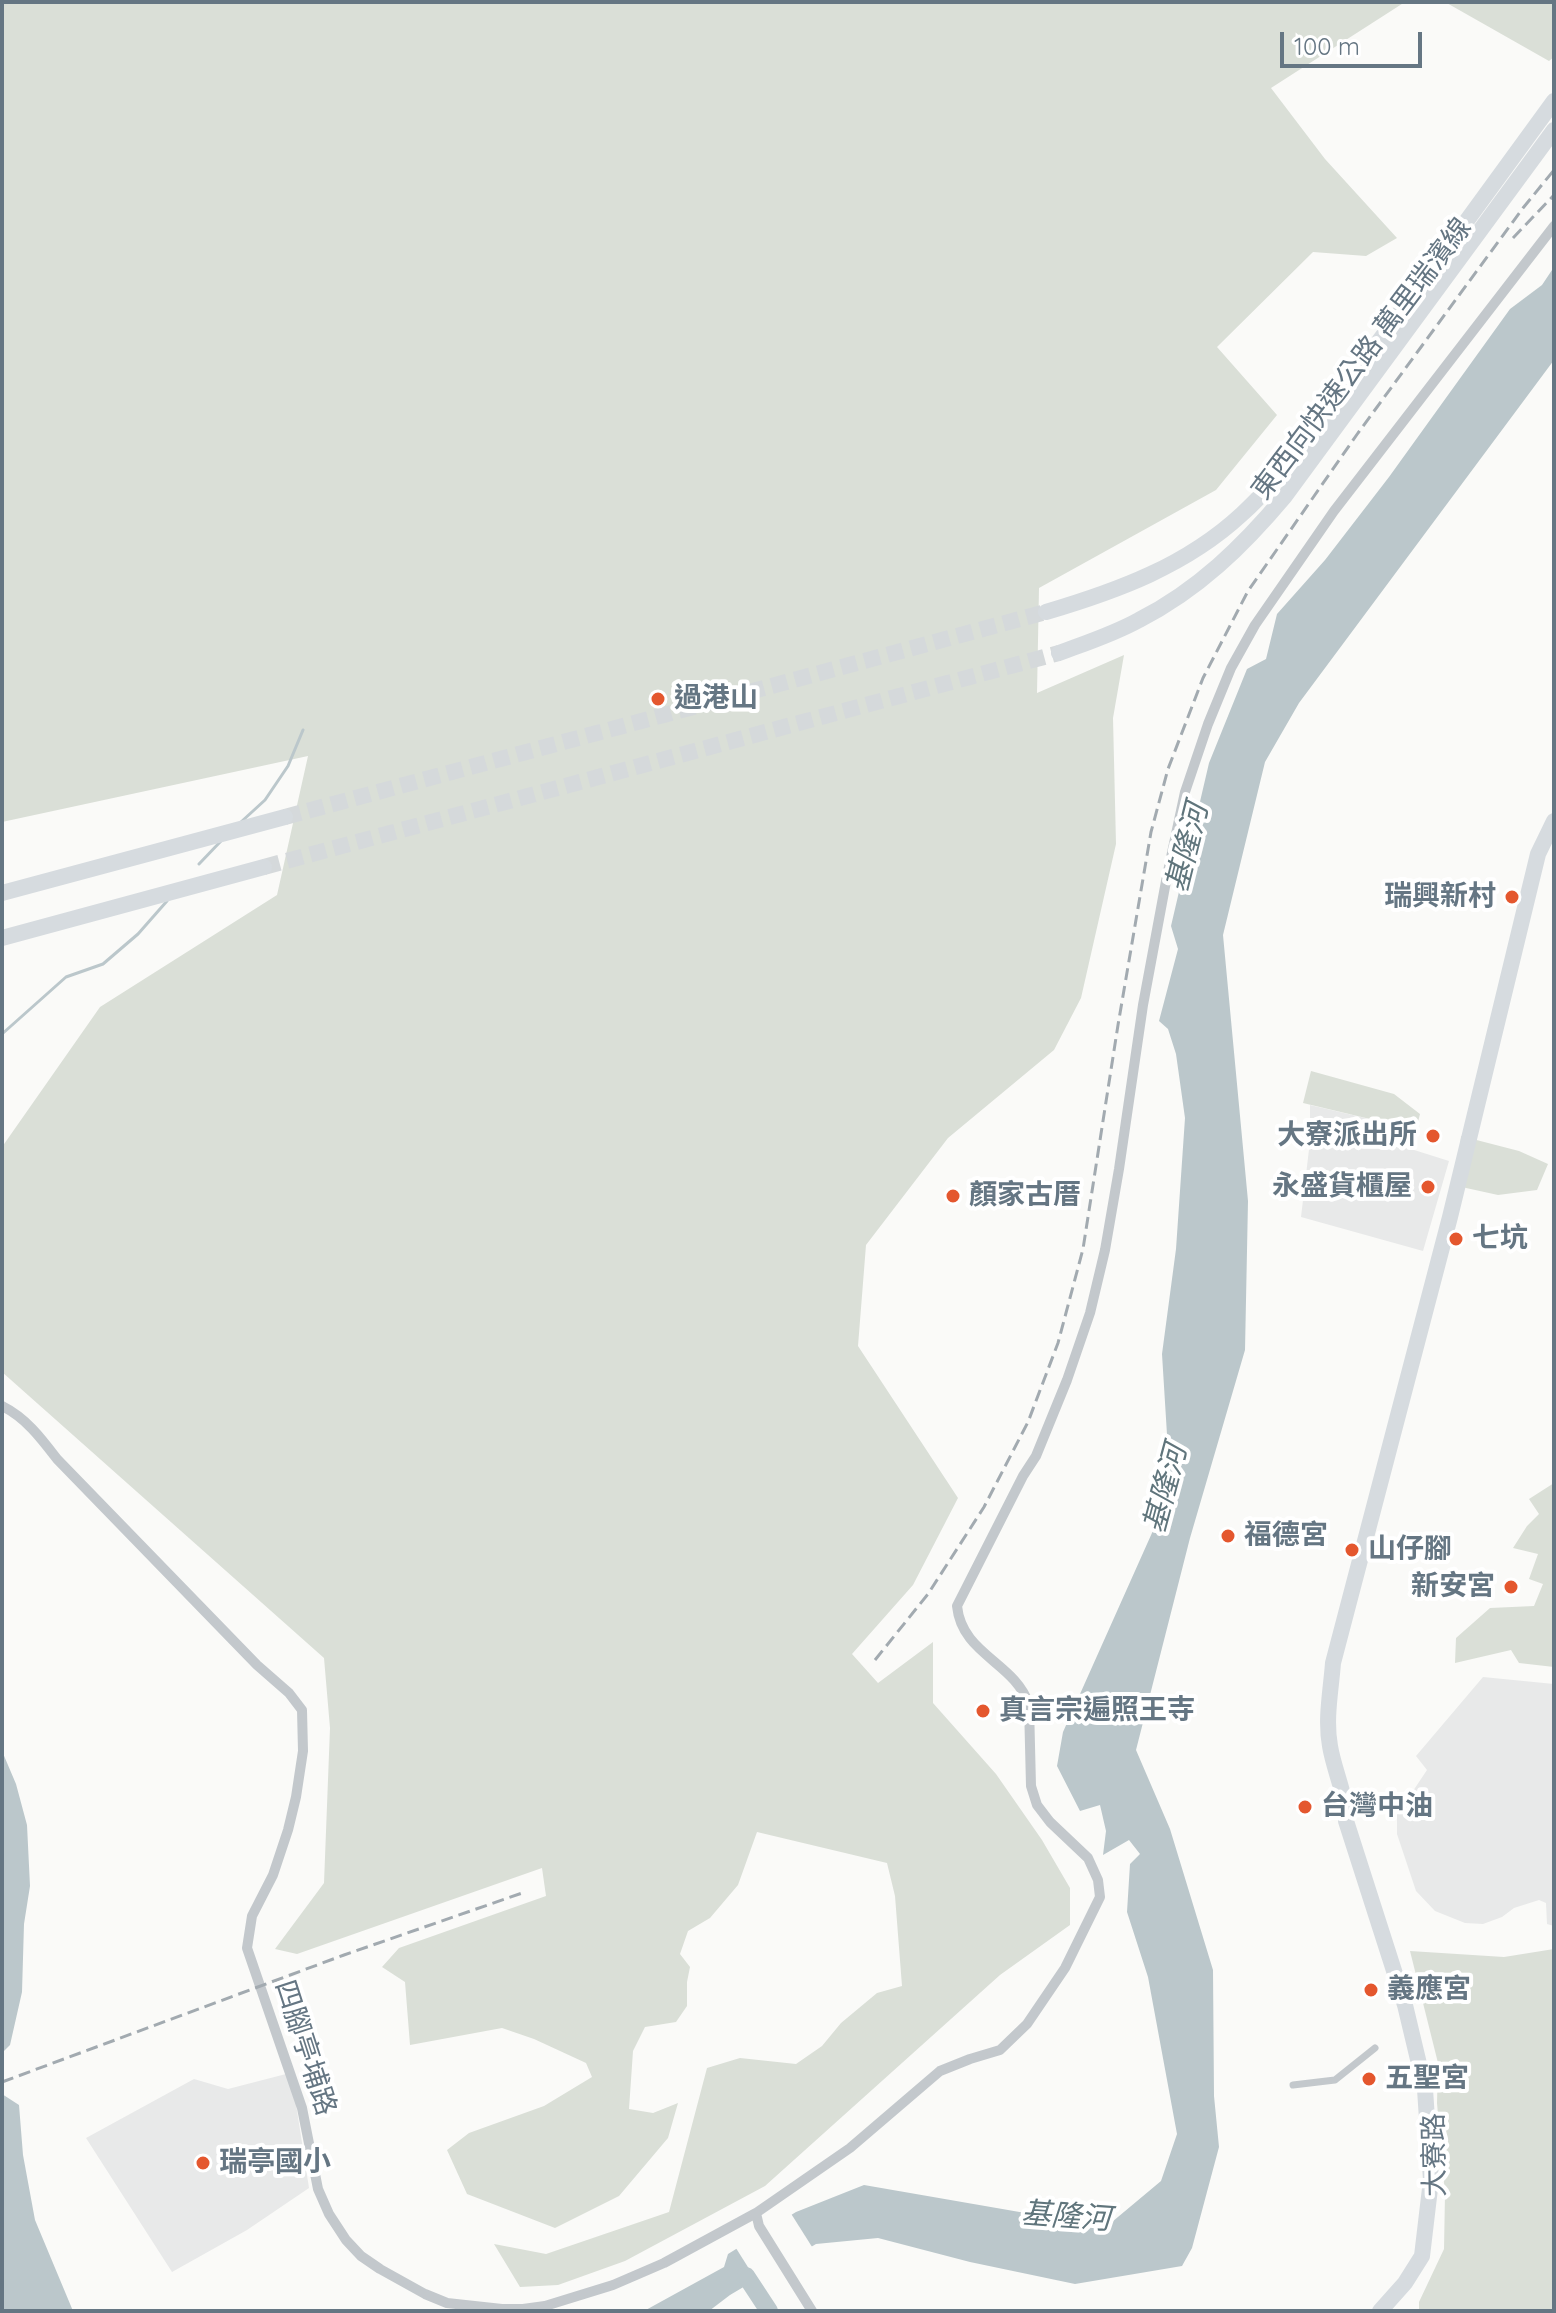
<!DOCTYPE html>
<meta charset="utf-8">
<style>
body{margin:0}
#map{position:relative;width:1556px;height:2313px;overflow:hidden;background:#fafaf8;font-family:Quicksand,sans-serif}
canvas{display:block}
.frame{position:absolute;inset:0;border:4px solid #657683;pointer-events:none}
.scale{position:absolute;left:1280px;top:32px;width:142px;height:36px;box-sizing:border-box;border:4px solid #657683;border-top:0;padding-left:10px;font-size:24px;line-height:28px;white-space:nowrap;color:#657683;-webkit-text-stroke:6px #fff;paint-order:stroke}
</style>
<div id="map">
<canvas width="1556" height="2313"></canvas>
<div class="frame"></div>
<div class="scale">100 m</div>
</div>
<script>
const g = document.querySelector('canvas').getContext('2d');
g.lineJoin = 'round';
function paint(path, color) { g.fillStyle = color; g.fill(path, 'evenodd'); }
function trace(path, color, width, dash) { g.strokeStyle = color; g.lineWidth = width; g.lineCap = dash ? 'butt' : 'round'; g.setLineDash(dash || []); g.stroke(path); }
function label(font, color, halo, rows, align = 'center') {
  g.font = font + ' Quicksand,"Noto Sans TC",sans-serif'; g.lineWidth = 8; g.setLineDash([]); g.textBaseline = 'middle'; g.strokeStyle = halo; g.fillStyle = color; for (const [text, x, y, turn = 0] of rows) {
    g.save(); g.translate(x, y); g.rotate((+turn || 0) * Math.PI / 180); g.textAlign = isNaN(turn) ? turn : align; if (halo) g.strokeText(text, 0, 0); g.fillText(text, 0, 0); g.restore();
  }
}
const built = new Path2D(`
 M1310,1105L1416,1130L1411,1149L1449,1161L1423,1251L1301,1217L1310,1141Z
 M1483,1677L1554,1684V1926L1547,1924L1546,1903L1539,1900L1514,1908L1502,1917L1483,1924L1465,1923L1435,1911L1416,1891L1397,1834V1815L1427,1770L1416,1756Z
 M286,2074L296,2104L309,2188L247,2230L172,2272L86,2138L194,2079L228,2089Z`);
const green = new Path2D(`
 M2,2H1405L1271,88L1325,159L1397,238L1366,256L1313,252L1217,347L1277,415L1216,490L1039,588L1037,693L1124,655L1113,718L1116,844L1081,998L1054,1050L948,1138L866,1245L858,1346L958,1498L913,1585L852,1654L878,1683L933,1642V1703L996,1774L1042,1840L1070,1888V1925L1000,1975L765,2186L625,2261L558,2285L520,2287L494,2244L546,2254L669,2212L707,2068L740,2058L796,2064L822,2046L841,2023L877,1993L902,1986L895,1896L887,1863L757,1832L738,1885L710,1918L688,1931L680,1954L690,1967L687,1982V2006L676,2022L645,2027L633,2051L629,2109L653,2113L678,2103L668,2138L619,2196L555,2228L467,2194L447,2150L469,2133L544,2106L592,2077L586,2063L534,2039L502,2028L410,2045L405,1982L382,1967L399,1948L546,1896L542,1868L297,1954L275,1949L324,1883L330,1728L324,1658L2,1372V1147L100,1007L277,895L308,756L2,822Z
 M1445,2H1554V57L1549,61Z
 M1311,1071L1394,1094L1420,1114L1416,1130L1303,1103Z
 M1461,1136L1519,1151L1548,1164L1537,1190L1498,1195L1457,1186Z
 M1554,1483V1667L1519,1663L1511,1650L1455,1663L1456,1638L1490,1608L1534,1606L1543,1584L1529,1579L1538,1554L1513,1548L1527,1526L1539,1514L1529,1499Z
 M1554,1949V2311H1419V2302L1444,2249L1445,2194L1437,2103L1438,2063L1410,1951L1504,1957Z`);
const water = new Path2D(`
 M1554,267V360L1299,703L1265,762L1223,935L1248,1201L1245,1350L1190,1538L1136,1750L1170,1829L1213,1970L1214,2096L1219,2147L1192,2248L1182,2266L1075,2284L970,2262L878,2238L816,2244L730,2295L709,2311H644L724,2267L728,2254L796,2212L864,2185L1106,2227L1161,2181L1177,2134L1148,1977L1127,1912L1130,1864L1140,1854L1129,1840L1103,1855L1106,1831L1100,1805L1080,1811L1057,1766L1063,1732L1160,1515L1170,1483L1162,1354L1176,1249L1185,1118L1176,1054L1168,1029L1159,1021L1178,949L1171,926L1209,763L1247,669L1266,659L1277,614L1325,560L1389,477L1510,309L1542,285Z
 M2,1731V1751L16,1784L27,1825L30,1886L24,1924L22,1992L10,2045L2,2053Z
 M2,2094L19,2105L23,2155L35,2220L73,2311H2Z`);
const pier = new Path2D(`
 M790,2212L814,2250L758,2283L734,2245Z`);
const stream = new Path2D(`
 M241,822L265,800L288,766L303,730
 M199,864L221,841
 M2,1034L66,977L103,964L138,934L167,901`);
const river = new Path2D(`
 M746,2276L769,2311`);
const trunkTunnel = new Path2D(`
 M285,817L1046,612
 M264,867L1059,653`);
const pedestrian = new Path2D(`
 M1293,2085L1335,2080L1375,2048`);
const minor = new Path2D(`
 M2,1406C26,1418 41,1438 57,1459L257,1665L289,1693L302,1710L303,1751L296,1797L288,1830L273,1875L252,1916L247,1948L302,2108L318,2189L329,2214L346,2240L361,2256L380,2269L425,2294L447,2303L502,2309H523L545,2306L613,2285L664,2263L756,2213L850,2148L940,2071L970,2059L1000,2050L1027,2024L1065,1968L1100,1897L1098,1880L1088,1858L1050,1822L1037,1805L1031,1786L1029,1705C1015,1662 962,1655 957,1606L1023,1476L1036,1456L1067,1380L1090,1313L1105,1250L1119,1169L1143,1005L1167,876L1185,792L1208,724L1231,668L1255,625L1334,511L1554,226
 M756,2213L759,2226L812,2311`);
const primary = new Path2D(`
 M1380,2311L1405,2283L1422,2256L1431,2180L1425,2089L1405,2005L1346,1821C1347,1796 1334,1771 1330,1746C1325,1719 1331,1690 1333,1663L1450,1217L1538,854L1554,821`);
const trunk = new Path2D(`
 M1046,612C1117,591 1186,566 1242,514C1263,495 1281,473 1299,451L1554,101
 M1059,653C1086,643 1114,634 1139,620C1198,590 1243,546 1285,496L1554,130
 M2,893L285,817
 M2,938L264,867`);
const rail = new Path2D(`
 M1513,238L1554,195
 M875,1660L928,1594L984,1507L1028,1422L1058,1343L1083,1249L1118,1025L1151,832L1168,769L1203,678L1248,591L1358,433L1523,208L1554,170
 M2,2082L344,1955L525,1892`);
const markers = [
 [658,699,8,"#e4572e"],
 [1512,897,8,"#e4572e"],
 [1433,1136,8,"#e4572e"],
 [1428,1187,8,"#e4572e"],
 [953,1196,8,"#e4572e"],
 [1456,1239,8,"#e4572e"],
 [1228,1536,8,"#e4572e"],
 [1352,1550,8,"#e4572e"],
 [1511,1587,8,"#e4572e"],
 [983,1711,8,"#e4572e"],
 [1305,1807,8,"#e4572e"],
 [1371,1990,8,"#e4572e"],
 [1369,2079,8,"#e4572e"],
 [203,2163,8,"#e4572e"]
];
const streetNames = [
 ["東西向快速公路 萬里瑞濱線",1362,359,-53],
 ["四腳亭埔路",305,2048,72],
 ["大寮路",1435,2155,-91]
];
const poiNames = [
 ["過港山",674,699],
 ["瑞興新村",1496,897,"right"],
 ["大寮派出所",1417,1136,"right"],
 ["永盛貨櫃屋",1412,1187,"right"],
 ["顏家古厝",969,1196],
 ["七坑",1472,1239],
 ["福德宮",1244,1536],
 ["山仔腳",1368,1550],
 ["新安宮",1495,1587,"right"],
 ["真言宗遍照王寺",999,1711],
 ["台灣中油",1321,1807],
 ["義應宮",1387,1990],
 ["五聖宮",1385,2079],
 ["瑞亭國小",219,2163]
];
const waterNames = [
 ["基隆河",1188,848,-76],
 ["基隆河",1166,1489,-75],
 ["基隆河",1066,2217,4]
];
paint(built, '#e8e9e9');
paint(green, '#dadfd7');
paint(water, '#bbc7cb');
paint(pier, '#fafaf8');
trace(stream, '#bbc7cb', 3);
trace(river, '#bbc7cb', 18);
trace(trunkTunnel, '#d5d9db', 16, [16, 8]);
trace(pedestrian, '#c3c8cc', 7);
trace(minor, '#c3c8cc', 10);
trace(primary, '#d6dbdf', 16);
trace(trunk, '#d6dbdf', 16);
trace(rail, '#a2aab0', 3, [12, 6]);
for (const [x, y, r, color] of markers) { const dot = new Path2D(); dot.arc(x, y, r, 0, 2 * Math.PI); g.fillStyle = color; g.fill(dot); trace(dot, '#fff', 3); }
label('28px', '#657683', '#fff', streetNames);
label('bold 28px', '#657683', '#fff', poiNames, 'left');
label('italic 30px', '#60757c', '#fff', waterNames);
</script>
